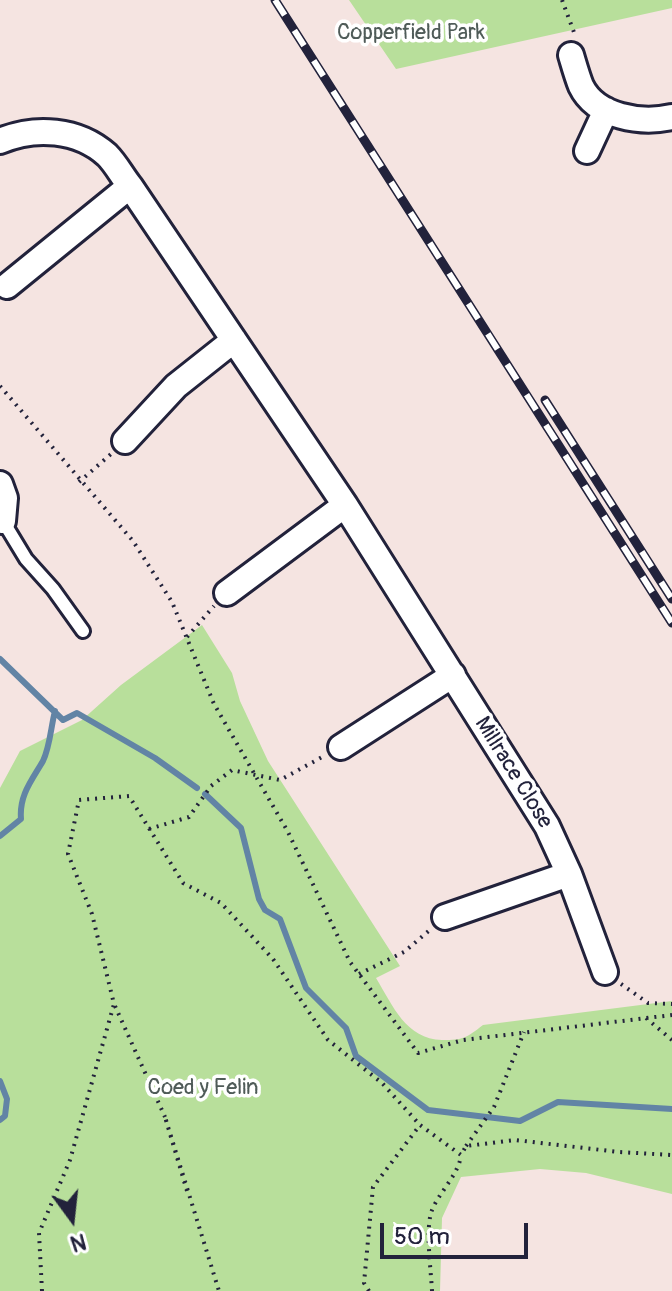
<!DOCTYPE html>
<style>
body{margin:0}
#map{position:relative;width:672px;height:1291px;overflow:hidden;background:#f5e4e1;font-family:Pangolin,sans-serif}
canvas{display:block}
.north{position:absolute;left:32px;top:1179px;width:80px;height:80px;-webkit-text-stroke:6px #fff;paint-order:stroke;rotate:165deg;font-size:22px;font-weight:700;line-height:32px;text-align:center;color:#22223b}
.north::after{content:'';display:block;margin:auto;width:28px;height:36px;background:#22223b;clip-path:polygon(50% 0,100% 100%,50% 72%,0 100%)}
.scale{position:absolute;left:380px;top:1223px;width:148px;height:36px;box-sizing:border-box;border:4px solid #22223b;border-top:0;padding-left:10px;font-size:24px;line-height:28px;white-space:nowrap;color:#22223b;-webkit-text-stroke:6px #fff;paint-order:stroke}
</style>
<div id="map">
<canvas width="672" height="1291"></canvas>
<div class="north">N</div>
<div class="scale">50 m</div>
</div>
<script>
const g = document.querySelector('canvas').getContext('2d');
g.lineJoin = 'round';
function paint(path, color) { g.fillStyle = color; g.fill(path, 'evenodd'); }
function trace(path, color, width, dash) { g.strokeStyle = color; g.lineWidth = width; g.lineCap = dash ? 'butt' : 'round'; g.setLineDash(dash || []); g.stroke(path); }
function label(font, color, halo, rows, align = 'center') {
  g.font = font + ' Pangolin,sans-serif'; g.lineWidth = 7; g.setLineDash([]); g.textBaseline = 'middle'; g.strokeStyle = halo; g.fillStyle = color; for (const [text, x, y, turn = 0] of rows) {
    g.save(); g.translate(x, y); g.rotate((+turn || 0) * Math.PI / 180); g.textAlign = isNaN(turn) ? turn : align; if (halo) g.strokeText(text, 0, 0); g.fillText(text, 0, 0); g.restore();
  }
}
const green = new Path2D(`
 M349,0H672V8L396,69Z
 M202,625L232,673L240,701L268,761L400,966L376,978C393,1006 406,1039 442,1040C464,1040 466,1038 483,1025L672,1001V1194L586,1173L540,1169L461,1177L442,1218L440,1291H0V788L20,751L82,720L121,685Z`);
const stream = new Path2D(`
 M0,659L63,720L77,713L155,758L197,788
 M205,794L241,828L259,899L265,910L280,919L306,988L346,1028L356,1056L428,1110L520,1121L558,1102L672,1109
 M0,836L21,819C19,795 32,780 43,761C50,747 51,726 55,711
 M0,1081L7,1099L5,1116L0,1120`);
const path = new Path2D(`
 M562,0L575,35
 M0,386L133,541L172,602L214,704L288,832L350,962L418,1053L463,1040L672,1015
 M79,482L111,454
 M187,637L214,606
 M149,829L189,817L211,786L232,770L280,780L324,756
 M359,974L404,952L431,929
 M621,984L648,1003L672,1004
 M115,1006L165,1117
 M646,1018L672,1040
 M466,1146L494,1107L524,1032
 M187,1191L165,1117L219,1291
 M42,1291L39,1233L70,1160L114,1004L92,914L68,854L79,800L129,796L183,883L221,903L273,959L328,1040L382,1083L420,1125
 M369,1291L364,1283L373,1187L420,1125L461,1155L466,1146L515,1140L619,1152L672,1155
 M432,1291C431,1270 425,1228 432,1210C440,1191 459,1174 461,1155`);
const service = new Path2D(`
 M3,521L26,559L53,589L83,631`);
const minor = new Path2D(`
 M571,55C574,65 577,76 581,86C596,117 641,124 672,117
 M0,141C35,126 78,129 107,155C116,164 122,176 130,186L345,505L547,826L569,874L605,972
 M587,151L606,110
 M7,286L130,186
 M125,441L176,386L234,340
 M0,484L5,498L3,521
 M227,593L345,505
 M341,747L453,675
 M445,917L569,874`);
const rail = new Path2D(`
 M275,0L672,623
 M545,400L672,599`);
const parkNames = [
 ["Copperfield Park",411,33],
 ["Coed y Felin",203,1088]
];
const streetNames = [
 ["Millrace Close",513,773,58]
];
paint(green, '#b8df9b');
trace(stream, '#6284a5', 6);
trace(service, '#22223b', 18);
trace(minor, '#22223b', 30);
trace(path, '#22223b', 4, [2, 6]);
trace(service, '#fff', 12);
trace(minor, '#fff', 24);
trace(rail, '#22223b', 9);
trace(rail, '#fff', 6, [18]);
label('22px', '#4f5b58', '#fff', parkNames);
label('22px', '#22223b', '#fff', streetNames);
</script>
